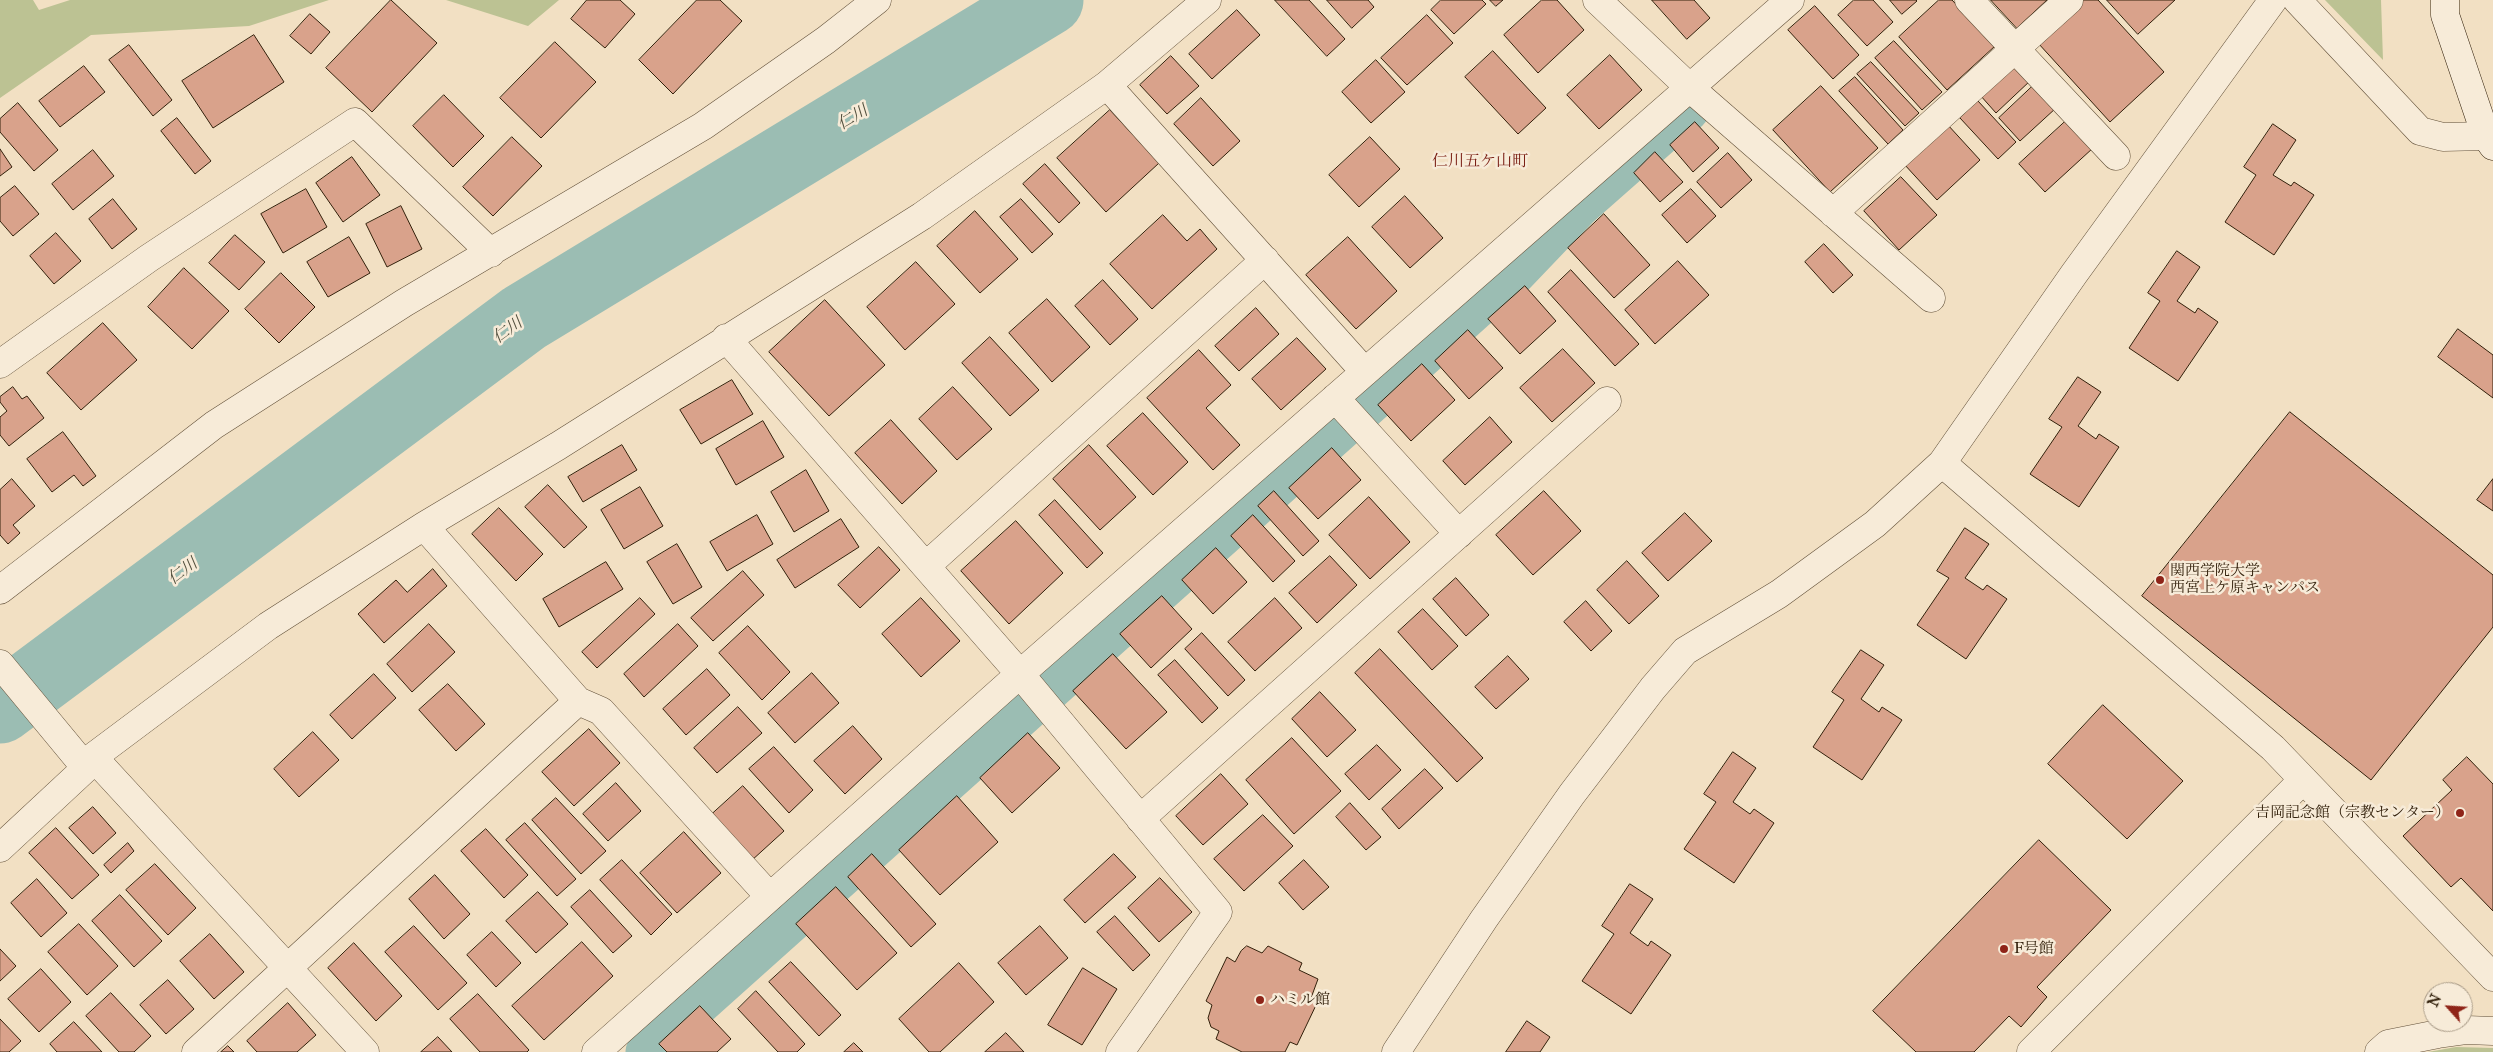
<!DOCTYPE html>
<meta charset="utf-8">
<style>
body{margin:0}
#map{position:relative;width:2493px;height:1052px;overflow:hidden;background:#f2e0c3;font-family:"IM FELL Great Primer",serif}
canvas{display:block}
.north{position:absolute;left:2423px;top:982px;width:50px;height:50px;box-sizing:border-box;background:#f7ebd8;border:1px solid #a89a86;border-radius:50%;rotate:296deg;font-size:14px;font-weight:700;line-height:20px;text-align:center;color:#32200b}
.north::after{content:'';display:block;margin:auto;width:18px;height:22px;background:#8f2418;clip-path:polygon(50% 0,100% 100%,50% 72%,0 100%)}
</style>
<div id="map">
<canvas width="2493" height="1052"></canvas>
<div class="north">N</div>
</div>
<script>
const g = document.querySelector('canvas').getContext('2d');
g.lineJoin = 'round';
function paint(path, color) { g.fillStyle = color; g.fill(path, 'evenodd'); }
function trace(path, color, width, dash) { g.strokeStyle = color; g.lineWidth = width; g.lineCap = dash ? 'butt' : 'round'; g.setLineDash(dash || []); g.stroke(path); }
function label(font, color, halo, rows, align = 'center') {
  g.font = font + ' "IM FELL Great Primer","Noto Serif JP",serif'; g.lineWidth = 5; g.setLineDash([]); g.textBaseline = 'middle'; g.strokeStyle = halo; g.fillStyle = color; for (const [text, x, y, turn = 0] of rows) {
    g.save(); g.translate(x, y); g.rotate((+turn || 0) * Math.PI / 180); g.textAlign = isNaN(turn) ? turn : align; if (halo) g.strokeText(text, 0, 0); g.fillText(text, 0, 0); g.restore();
  }
}
const green = new Path2D(`
 M0,0H33L39,10L70,0H329L249,26L91,35L0,98Z
 M446,0H559L528,26Z
 M2325,0H2381L2383,60Z
 M2456,1047L2493,1048V1052H2428Z`);
const canal = new Path2D(`
 M646,1052L1515,274L1579,207L1689,110`);
const river = new Path2D(`
 M0,708L524,318L1048,0`);
const building = new Path2D(`
 M391,0L437,43L372,112L326,68Z
 M587,0H620L635,14L605,48L571,19Z
 M697,0H720L742,21L673,94L639,60Z
 M1275,0H1309L1345,39L1327,56Z
 M1327,0H1368L1374,7L1352,28Z
 M1441,0H1482L1486,4L1454,34L1431,10Z
 M1490,0H1503L1496,6Z
 M1542,0H1557L1584,30L1538,73L1504,35Z
 M1652,0H1694L1710,18L1687,39Z
 M1854,0H1873L1893,22L1867,46L1838,15Z
 M1890,0H1916L1917,1L1902,14Z
 M1939,0H1952L1995,46L1947,90L1899,37Z
 M1991,0H2047L2017,28Z
 M2084,0H2098L2164,72L2110,122L2038,43Z
 M2107,0H2175L2138,34Z
 M1815,6L1859,55L1833,79L1788,30Z
 M1237,10L1260,35L1212,79L1189,54Z
 M310,14L330,32L311,54L290,36Z
 M1427,15L1453,43L1407,85L1381,58Z
 M254,35L284,82L213,128L182,81Z
 M1894,41L1942,92L1922,110L1875,58Z
 M555,42L596,82L541,138L500,98Z
 M129,45L172,100L153,116L109,60Z
 M1493,51L1546,108L1518,134L1465,77Z
 M1610,55L1642,90L1599,129L1567,95Z
 M1171,56L1199,86L1167,114L1140,85Z
 M1376,60L1405,92L1371,123L1342,92Z
 M1871,62L1919,113L1905,126L1857,74Z
 M2016,63L2031,80L1996,113L1980,95Z
 M84,66L105,92L60,127L39,101Z
 M1855,77L1903,130L1888,144L1839,91Z
 M2035,84L2056,108L2020,141L1999,118Z
 M1821,86L1878,148L1830,192L1773,130Z
 M444,95L484,136L453,167L413,126Z
 M1201,98L1240,141L1213,166L1174,124Z
 M1978,101L2016,142L1998,159L1960,118Z
 M18,103L58,150L34,171L0,132V119Z
 M1110,110L1159,163L1106,212L1057,158Z
 M177,118L211,161L195,174L161,131Z
 M2067,120L2093,148L2045,192L2019,164Z
 M1695,122L1719,148L1693,172L1670,145Z
 M1947,124L1980,160L1937,200L1904,164Z
 M2273,124L2296,140L2273,175L2291,186L2294,182L2314,195L2274,255L2225,222L2256,175L2244,167Z
 M512,137L542,166L493,216L463,187Z
 M1370,137L1400,169L1359,207L1329,175Z
 M0,149L12,167L0,176Z
 M93,150L114,176L73,210L52,184Z
 M1655,152L1683,182L1660,202L1634,173Z
 M1728,153L1752,180L1721,208L1697,182Z
 M352,157L380,195L343,222L316,183Z
 M1045,164L1080,203L1059,223L1023,184Z
 M1901,177L1937,215L1899,250L1864,211Z
 M15,186L39,214L13,236L0,221V198Z
 M306,189L327,227L283,253L261,214Z
 M1691,189L1716,216L1687,243L1662,215Z
 M1405,196L1443,238L1410,268L1372,227Z
 M113,199L137,229L112,249L89,219Z
 M1021,199L1053,234L1032,253L1000,217Z
 M401,206L422,249L387,267L366,224Z
 M975,211L1018,259L980,293L937,246Z
 M1604,214L1650,265L1614,298L1568,248Z
 M1163,215L1187,241L1200,229L1217,249L1152,309L1110,264Z
 M56,233L81,261L54,284L30,256Z
 M235,235L265,262L239,290L209,263Z
 M349,237L370,273L328,297L307,262Z
 M1348,237L1397,291L1356,329L1306,275Z
 M1824,244L1853,275L1833,293L1805,262Z
 M2177,251L2200,267L2177,301L2195,313L2198,308L2218,322L2178,381L2129,348L2160,301L2148,293Z
 M1678,261L1709,295L1655,344L1625,310Z
 M916,262L955,304L905,350L867,307Z
 M184,268L229,311L192,349L148,307Z
 M1571,270L1639,344L1615,366L1548,292Z
 M281,273L315,307L279,343L245,309Z
 M1103,280L1138,319L1110,345L1075,306Z
 M1525,286L1556,321L1520,354L1488,319Z
 M1047,299L1090,347L1052,382L1009,333Z
 M825,300L885,365L829,416L769,352Z
 M1256,308L1279,334L1239,371L1215,346Z
 M103,323L137,360L81,410L47,373Z
 M2458,329L2493,355V398L2438,357Z
 M1468,330L1503,368L1469,399L1435,361Z
 M990,337L1039,390L1010,416L962,363Z
 M1297,338L1326,369L1281,410L1252,379Z
 M1563,349L1595,383L1552,422L1520,388Z
 M1199,350L1231,385L1206,408L1240,445L1213,470L1147,398Z
 M1422,364L1455,400L1411,441L1378,405Z
 M2078,377L2101,392L2078,426L2096,439L2099,434L2119,447L2079,507L2030,474L2062,427L2049,419Z
 M732,380L753,414L701,444L680,410Z
 M13,387L22,399L27,396L44,418L9,446L0,435V417L7,411L0,402V397Z
 M953,387L992,429L957,460L919,419Z
 M2290,412L2493,575V627L2371,780L2142,596Z
 M1143,413L1188,462L1153,495L1107,446Z
 M1490,417L1512,442L1465,485L1443,461Z
 M891,420L937,471L902,504L855,453Z
 M763,421L784,457L736,485L716,449Z
 M63,432L96,476L83,486L74,475L52,492L27,459Z
 M622,445L637,470L583,502L568,477Z
 M1089,445L1136,497L1100,530L1053,479Z
 M1332,448L1361,480L1318,519L1289,488Z
 M806,470L829,511L794,532L771,492Z
 M12,479L35,506L13,525L20,533L8,544L0,535V490Z
 M2493,479V511L2477,500Z
 M548,485L587,527L564,548L525,507Z
 M640,487L663,526L624,549L601,510Z
 M1274,491L1319,541L1303,556L1258,506Z
 M1544,491L1581,531L1533,575L1496,535Z
 M1369,497L1410,542L1370,579L1329,535Z
 M1055,500L1103,553L1087,568L1039,515Z
 M499,508L543,554L516,581L472,534Z
 M1685,513L1712,541L1668,581L1642,553Z
 M757,515L773,544L727,571L710,542Z
 M1253,515L1295,561L1273,582L1231,536Z
 M841,519L859,547L795,588L777,560Z
 M1016,521L1063,573L1009,624L961,571Z
 M1965,528L1989,544L1965,578L1983,590L1987,585L2007,599L1966,659L1917,625L1949,578L1937,571Z
 M677,544L702,587L673,604L647,562Z
 M879,547L900,570L860,608L838,585Z
 M1216,548L1247,582L1213,614L1182,580Z
 M1330,556L1357,585L1317,623L1289,593Z
 M1627,561L1659,596L1629,624L1597,590Z
 M606,562L623,589L559,627L543,599Z
 M433,569L447,586L384,643L358,614L396,580L407,592Z
 M743,571L764,595L713,641L691,618Z
 M1456,578L1489,615L1466,636L1433,599Z
 M1162,596L1192,629L1151,668L1120,634Z
 M640,598L655,614L597,668L582,652Z
 M921,598L960,641L921,677L882,634Z
 M1275,598L1302,628L1255,671L1228,642Z
 M1586,601L1612,631L1591,651L1564,622Z
 M1423,609L1458,646L1432,670L1398,632Z
 M429,624L455,652L412,692L387,664Z
 M678,624L698,646L644,697L624,674Z
 M748,626L790,672L762,700L719,653Z
 M1202,633L1245,680L1228,696L1185,649Z
 M1380,649L1483,758L1457,782L1355,673Z
 M1861,650L1884,665L1861,699L1879,712L1882,707L1902,720L1862,780L1813,747L1844,700L1832,692Z
 M1113,654L1167,712L1126,749L1073,691Z
 M1508,656L1529,679L1496,709L1475,687Z
 M1175,660L1218,708L1202,723L1158,675Z
 M707,669L730,695L686,735L663,709Z
 M812,673L839,703L795,743L768,713Z
 M374,674L396,698L352,739L330,715Z
 M448,684L485,724L456,751L419,710Z
 M1320,692L1356,730L1327,757L1292,719Z
 M2103,705L2183,781L2127,839L2048,764Z
 M738,707L762,733L717,773L694,748Z
 M853,726L882,759L845,794L814,761Z
 M589,729L620,763L574,806L542,772Z
 M313,732L339,760L299,797L274,769Z
 M1028,733L1060,768L1012,813L980,778Z
 M1292,738L1341,791L1294,834L1246,780Z
 M1377,745L1401,770L1369,800L1345,774Z
 M774,747L813,790L789,813L749,769Z
 M1733,752L1756,768L1733,802L1750,814L1754,809L1774,823L1734,883L1684,849L1716,802L1704,794Z
 M2467,757L2493,784V911L2461,878L2451,887L2403,836L2452,790L2443,780Z
 M1425,769L1443,788L1399,829L1382,809Z
 M1221,774L1248,804L1203,845L1176,816Z
 M616,783L641,811L608,841L583,814Z
 M743,786L784,831L751,861L710,816Z
 M957,796L998,842L940,895L899,850Z
 M556,798L606,851L581,874L532,820Z
 M1350,803L1381,837L1366,850L1336,817Z
 M93,807L116,833L93,854L69,828Z
 M1263,815L1293,846L1244,891L1214,859Z
 M525,823L576,879L557,896L506,840Z
 M56,828L99,875L72,899L29,853Z
 M486,829L528,875L504,898L461,851Z
 M684,832L721,873L677,913L640,873Z
 M2039,840L2111,910L2037,987L2047,997L2021,1027L2009,1016L1974,1052H1916L1873,1011Z
 M128,843L134,851L111,873L104,865Z
 M872,854L936,924L911,947L848,877Z
 M1114,854L1136,877L1085,923L1064,900Z
 M622,860L672,914L651,935L600,880Z
 M1304,860L1329,887L1303,910L1279,883Z
 M155,864L196,908L168,935L126,890Z
 M435,875L470,914L444,939L409,899Z
 M1160,878L1192,912L1159,942L1128,908Z
 M37,879L67,913L41,937L11,903Z
 M1630,884L1653,899L1630,933L1648,946L1651,941L1671,955L1631,1014L1582,981L1614,934L1602,926Z
 M836,887L897,953L857,990L796,924Z
 M590,890L632,936L613,953L571,907Z
 M538,892L568,924L536,953L506,921Z
 M120,895L162,941L134,967L92,921Z
 M1115,916L1150,955L1133,971L1097,932Z
 M79,924L118,966L87,995L48,952Z
 M414,926L467,983L438,1010L385,952Z
 M1040,926L1068,958L1026,995L998,963Z
 M492,932L521,963L496,987L467,955Z
 M210,934L244,972L214,999L180,961Z
 M582,942L613,976L544,1040L512,1006Z
 M354,943L402,996L376,1021L328,968Z
 M1247,946L1262,953L1268,946L1302,963L1299,970L1318,979L1311,998L1318,1001L1297,1045L1290,1042L1285,1052H1242L1216,1039L1219,1031L1211,1027L1208,1018L1212,1005L1206,1001L1227,957L1235,962L1241,951Z
 M0,949L16,966L0,981Z
 M791,962L841,1015L819,1036L769,982Z
 M959,963L994,1002L940,1052H929L899,1019Z
 M1083,968L1117,989L1082,1045L1048,1025Z
 M41,969L71,1002L39,1032L8,999Z
 M168,980L194,1009L166,1034L140,1005Z
 M756,991L805,1044L797,1052H778L738,1009Z
 M111,993L151,1036L134,1052H119L86,1016Z
 M478,994L529,1050L527,1052H480L450,1019Z
 M288,1003L316,1035L297,1052H257L247,1041Z
 M700,1006L731,1039L717,1052H667L659,1044Z
 M0,1019L21,1041L9,1052H0Z
 M1527,1021L1550,1037L1540,1052H1506Z
 M74,1022L102,1052H57L50,1044Z
 M1006,1033L1024,1052H985Z
 M438,1037L452,1052H421Z
 M854,1043L863,1052H844Z
 M228,1046L234,1052H221Z`);
const street = new Path2D(`
 M1597,0L1690,88L1931,298
 M1969,0L2116,156
 M2297,0L2420,131L2443,137L2486,136
 M1107,85L1365,372
 M1833,213L2069,0
 M726,338L1020,674L1218,912L1120,1052
 M0,364L149,258L355,122L491,253
 M1335,398L1459,534
 M1942,463L2273,748L2493,977
 M926,566L1265,260
 M0,590L214,425L404,303L703,126L826,40L877,0
 M0,664L86,768
 M578,701L601,711L770,897
 M93,757L365,1052
 M1140,819L1607,401
 M0,848L86,768L93,757L268,626L424,526L558,446L922,216L1107,85L1207,0
 M196,1052L578,701L424,526
 M596,1052L1020,674L1790,0
 M1396,1052L1484,919L1572,794L1653,688L1685,651L1779,594L1875,524L1942,463L2074,274L2273,0
 M2031,1052L2303,780
 M2379,1052L2388,1044L2438,1034L2467,1030L2493,1031`);
const secondary = new Path2D(`
 M2445,0V15L2486,136L2493,146`);
const markers = [
 [2160,580,5,"#8f2418"],
 [2460,813,5,"#8f2418"],
 [2004,949,5,"#8f2418"],
 [1260,1000,5,"#8f2418"]
];
const poiNames = [
 ["関西学院大学",2170,571],
 ["西宮上ケ原キャンパス",2170,588],
 ["吉岡記念館（宗教センター）",2450,813,"right"],
 ["F号館",2014,949],
 ["ハミル館",1270,1000]
];
const waterNames = [
 ["仁川",853,118,-31],
 ["仁川",508,331,-36],
 ["仁川",183,572,-37]
];
const neighbourhoodNames = [
 ["仁川五ケ山町",1480,162]
];
paint(green, '#bcc293');
trace(canal, '#9bbdb3', 41);
trace(river, '#9bbdb3', 71);
paint(building, '#d9a28b');
trace(building, '#32200b', 1);
trace(street, '#625039', 29);
trace(secondary, '#32200b', 29);
trace(street, '#f7ebd8', 28);
trace(secondary, '#f7ebd8', 28);
for (const [x, y, r, color] of markers) { const dot = new Path2D(); dot.arc(x, y, r, 0, 2 * Math.PI); g.fillStyle = color; g.fill(dot); trace(dot, '#f7ebd8', 2); }
label('15px', '#32200b', '#f7ebd8', poiNames, 'left');
label('italic 16px', '#524f3d', '#f7ebd8', waterNames);
label('16px', '#7a1f14', '#f7ebd8', neighbourhoodNames);
</script>
